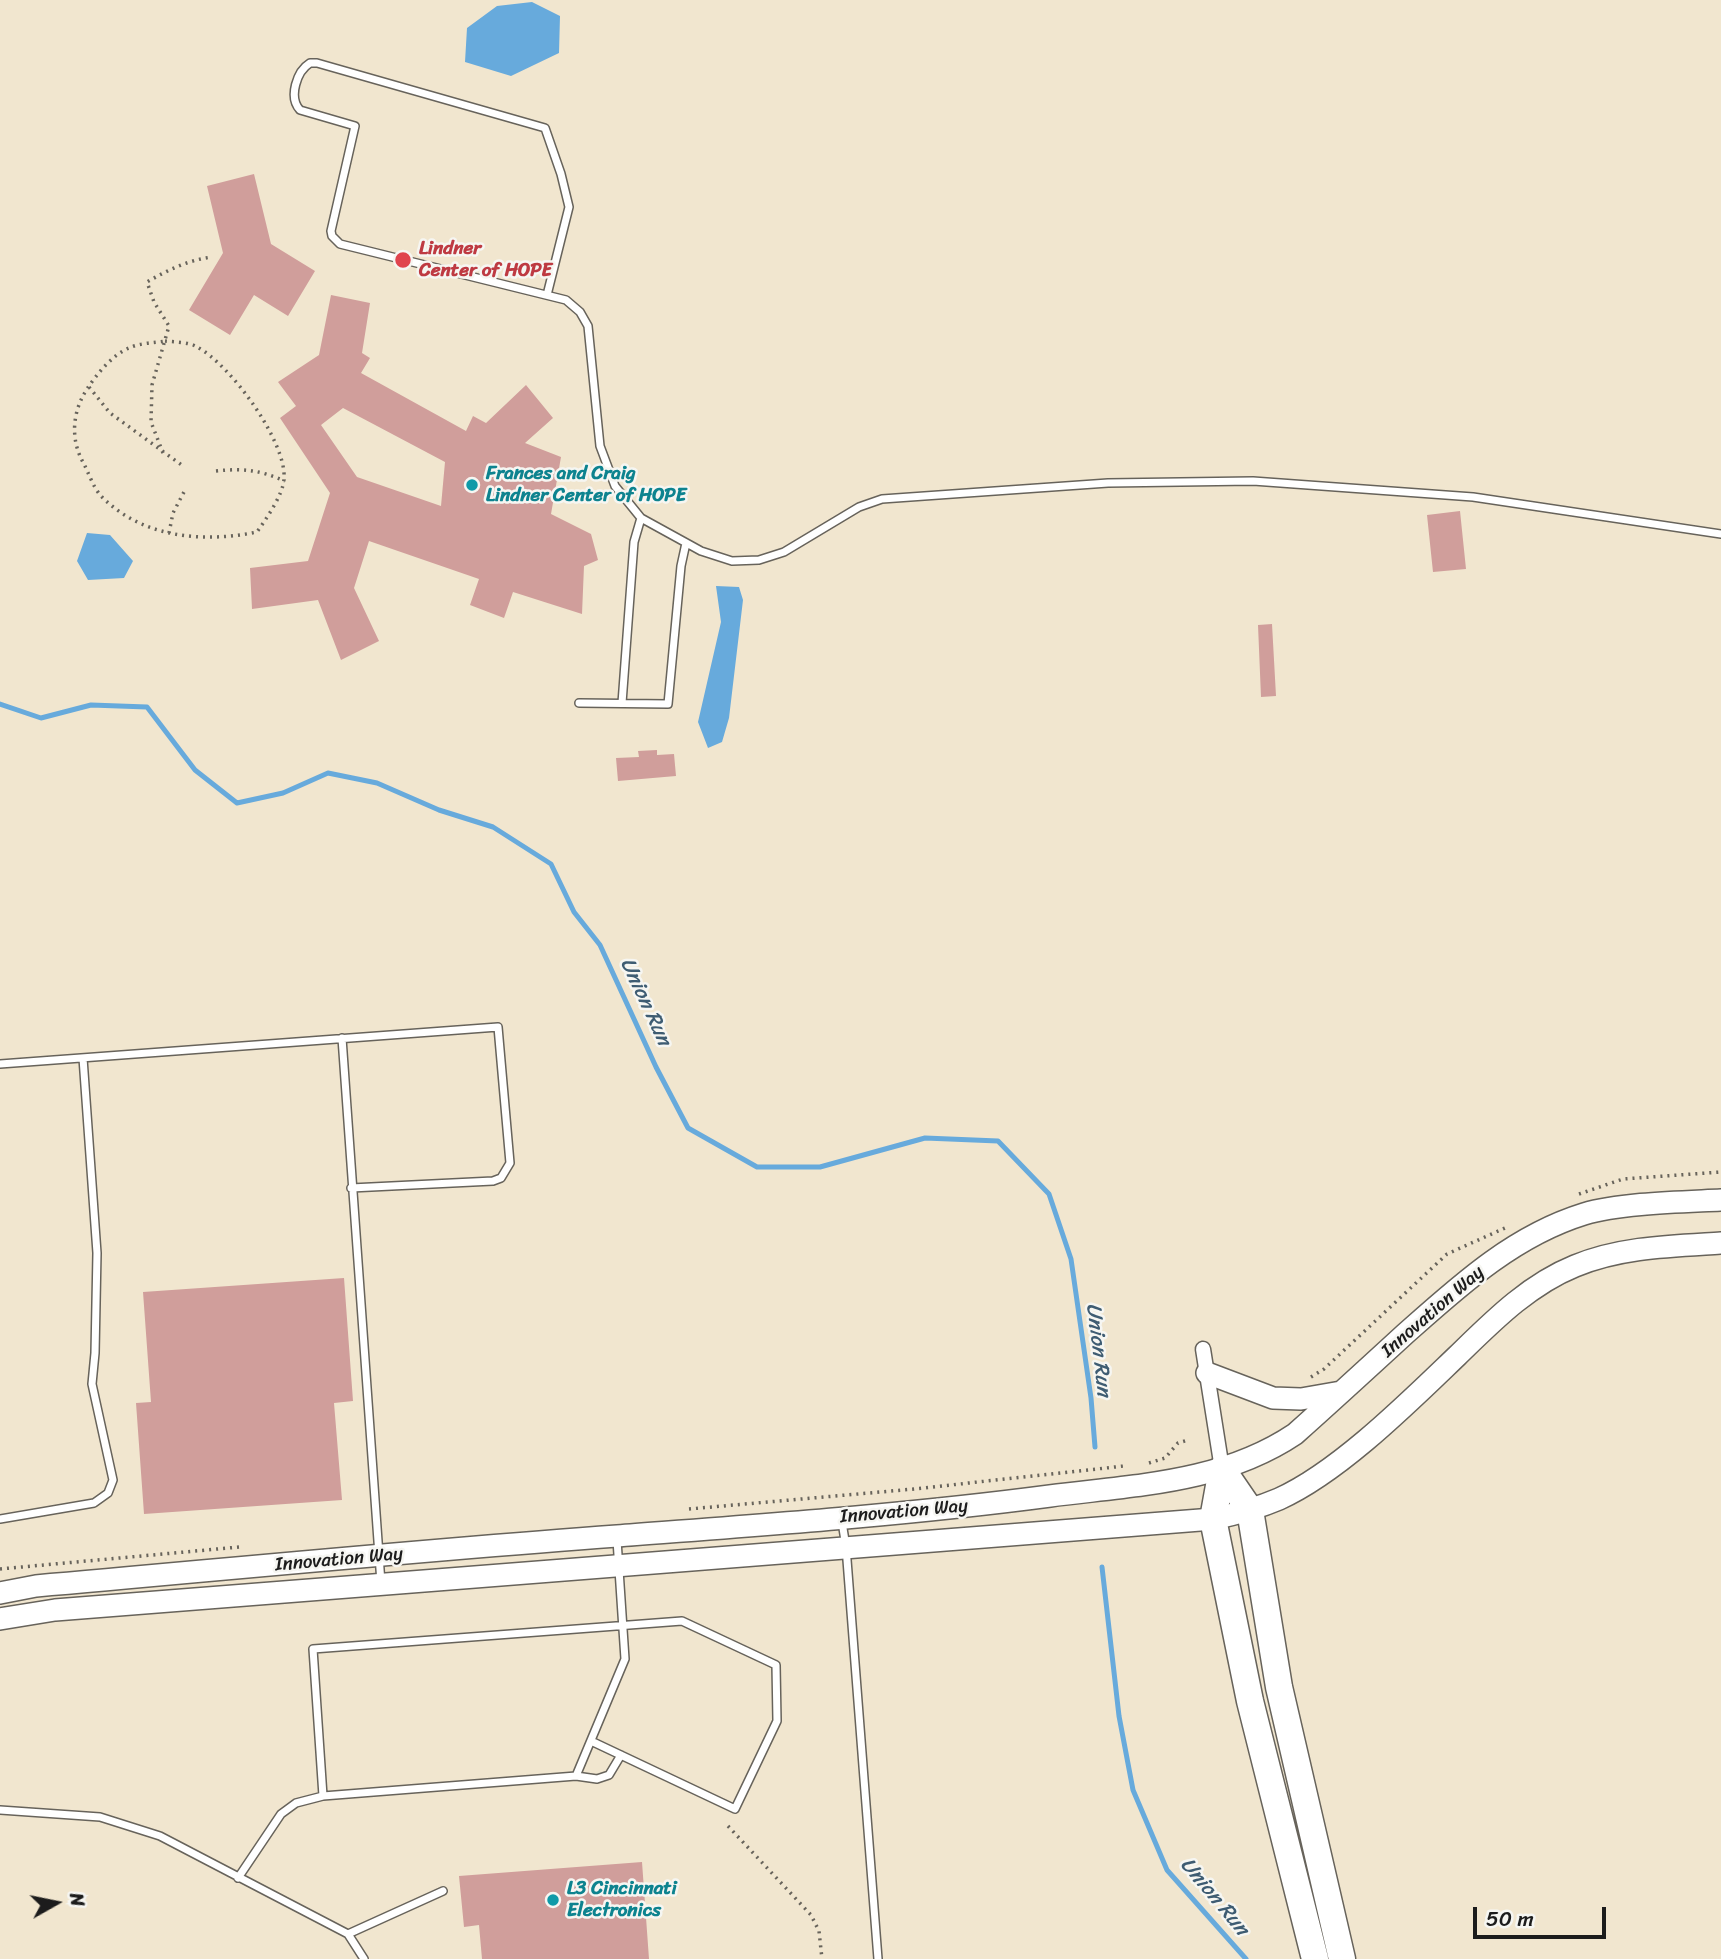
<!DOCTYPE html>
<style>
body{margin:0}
#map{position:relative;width:1721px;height:1959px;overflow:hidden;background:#f1e6cf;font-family:Sriracha,sans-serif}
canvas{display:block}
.north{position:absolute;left:21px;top:1868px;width:70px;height:70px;-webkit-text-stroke:5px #f6f6f2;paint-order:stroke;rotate:81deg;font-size:19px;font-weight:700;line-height:28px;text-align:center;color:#1c1c1c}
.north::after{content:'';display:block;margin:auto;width:24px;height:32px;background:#1c1c1c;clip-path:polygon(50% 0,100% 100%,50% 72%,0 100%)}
.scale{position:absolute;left:1473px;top:1907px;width:133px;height:32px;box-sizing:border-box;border:4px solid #1c1c1c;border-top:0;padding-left:9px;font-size:21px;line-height:24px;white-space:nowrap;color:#1c1c1c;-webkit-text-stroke:5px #f6f6f2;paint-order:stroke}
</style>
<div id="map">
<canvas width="1721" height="1959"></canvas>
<div class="north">N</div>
<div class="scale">50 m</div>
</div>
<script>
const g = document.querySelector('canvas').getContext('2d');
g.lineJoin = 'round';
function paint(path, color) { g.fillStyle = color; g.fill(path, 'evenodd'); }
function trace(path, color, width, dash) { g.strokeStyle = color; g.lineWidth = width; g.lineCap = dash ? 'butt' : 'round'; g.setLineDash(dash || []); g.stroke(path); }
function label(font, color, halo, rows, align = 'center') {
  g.font = font + ' Sriracha,sans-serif'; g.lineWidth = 5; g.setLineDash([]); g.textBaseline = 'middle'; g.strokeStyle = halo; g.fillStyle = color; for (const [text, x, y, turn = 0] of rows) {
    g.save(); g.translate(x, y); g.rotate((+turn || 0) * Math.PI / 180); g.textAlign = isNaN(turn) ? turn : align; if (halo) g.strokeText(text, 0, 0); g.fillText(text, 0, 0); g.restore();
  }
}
const water = new Path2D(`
 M532,2L560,16L559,53L511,76L465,62L467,28L497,6Z
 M87,533L110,535L133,561L124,578L88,580L77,561Z
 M716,586L739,587L743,600L729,718L722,742L708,748L698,722L721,622Z`);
const stream = new Path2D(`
 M0,704L41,718L91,705L147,707L195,770L237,803L283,793L328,773L377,783L439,810L493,827L551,864L574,912L600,945L656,1067L688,1128L757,1167H820L925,1138L998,1141L1049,1194L1071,1259L1091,1398L1095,1447
 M1102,1567L1119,1716L1133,1790L1167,1870L1246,1959`);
const building = new Path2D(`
 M254,174L271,244L315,271L288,316L254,295L230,335L189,310L223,253L207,186Z
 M331,295L370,303L362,353L370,358L361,373L466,431L473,416L486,423L526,385L553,418L525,443L561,457L551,514L591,534L598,560L584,566L582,614L513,592L504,618L470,605L479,579L369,541L354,588L379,641L341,660L318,600L252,609L250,568L308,561L330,493L280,418L296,406L278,382L319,355ZM343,408L445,462L441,506L357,477L321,425Z
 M1460,511L1466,569L1433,572L1427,515Z
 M1272,624L1276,696L1261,697L1258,625Z
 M657,750V755L674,754L676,776L618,781L616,758L639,757L638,751Z
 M344,1278L353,1401L334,1403L342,1500L144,1514L136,1403L151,1402L143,1292Z
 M642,1862L649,1959H482L479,1925L464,1927L459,1876Z`);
const path = new Path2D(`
 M165,341C175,342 189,342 197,347C230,364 287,442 284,479C283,495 266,519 257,532C203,543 143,538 102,497C94,489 89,474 84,464C70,440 72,412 87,389C97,374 112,355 129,348C139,343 154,343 165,341Z
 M89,387L110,413L183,466
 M163,453L151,422L152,385L169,326L154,302L147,282C168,270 188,260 212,257
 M216,471C244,468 259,470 285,481
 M169,533L173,513L185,490
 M1579,1194L1623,1179L1721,1172
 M1311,1377L1324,1369L1447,1254L1505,1228
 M1149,1463L1165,1458L1178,1443L1188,1440
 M689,1509L914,1489L1124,1466
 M0,1569L239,1547
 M728,1826L811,1915L819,1931L822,1959`);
const service = new Path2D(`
 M547,295L569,207L561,174L545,128L317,63H310C297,71 288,97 300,110L355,126L331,231L332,236L340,244L566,300L580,312L588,326L600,446L615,486L641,518L701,551L732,561L759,560L784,552L859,507L882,499L1108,483L1253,481L1473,497L1721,534
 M579,703L668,704L681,566L686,543
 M622,703L634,542L641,518
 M342,1038L381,1583
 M0,1064L498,1027L510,1163L501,1178L493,1181L351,1188
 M0,1519L94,1503L108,1493L113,1480L92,1384L95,1353L97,1253L83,1058
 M842,1522L846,1547L878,1959
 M576,1776L625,1659L617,1540
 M323,1796L313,1649L682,1621L776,1665L777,1721L735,1809L591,1741
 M0,1810L100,1817L160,1836L348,1934L443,1891
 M238,1878L281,1814L296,1803L323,1796L576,1776L597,1779L609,1775L621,1755
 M348,1934L364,1959`);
const minor = new Path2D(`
 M1203,1349L1222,1469`);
const secondary = new Path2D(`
 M1207,1373L1273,1398L1301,1399L1341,1392
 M0,1593L36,1586C230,1569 423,1550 617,1536C761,1525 906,1515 1050,1496C1135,1485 1222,1483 1295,1434C1332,1401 1368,1368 1405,1334C1459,1286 1513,1236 1584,1214C1621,1203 1682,1202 1721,1200
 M0,1619L55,1610L1213,1519C1236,1514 1258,1508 1279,1499C1339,1472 1409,1402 1457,1356C1492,1322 1528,1285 1575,1266C1620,1247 1672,1246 1721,1243`);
const motorway = new Path2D(`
 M1222,1469L1250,1510L1279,1687L1342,1959
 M1222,1469L1213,1519L1250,1701L1315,1959`);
const markers = [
 [403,260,9,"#e0444e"],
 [472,485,7,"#0f9aa8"],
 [553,1900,7,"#0f9aa8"]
];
const healthNames = [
 ["Lindner",419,249],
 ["Center of HOPE",419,271]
];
const cultureNames = [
 ["Frances and Craig",486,474],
 ["Lindner Center of HOPE",486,496],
 ["L3 Cincinnati",567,1889],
 ["Electronics",567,1911]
];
const streetNames = [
 ["Innovation Way",1433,1312,-41],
 ["Innovation Way",904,1512,-5],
 ["Innovation Way",339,1560,-5]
];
const waterNames = [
 ["Union Run",645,1002,65],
 ["Union Run",1098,1350,83],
 ["Union Run",1214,1897,50]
];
paint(water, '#67aadc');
trace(stream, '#67aadc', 5);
paint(building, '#d09e9b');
trace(service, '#67635b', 10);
trace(minor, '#67635b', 17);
trace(secondary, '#67635b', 24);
trace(motorway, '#67635b', 29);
trace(path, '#67635b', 3.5, [2, 5]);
trace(service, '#fff', 7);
trace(minor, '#fff', 14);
trace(secondary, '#fff', 21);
trace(motorway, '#fff', 26);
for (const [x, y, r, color] of markers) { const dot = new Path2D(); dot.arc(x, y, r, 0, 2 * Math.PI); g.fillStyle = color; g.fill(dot); trace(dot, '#f6f6f2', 2.5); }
label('bold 19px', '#be3a42', '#f6f6f2', healthNames, 'left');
label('bold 19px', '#0d838f', '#f6f6f2', cultureNames, 'left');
label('19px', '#1c1c1c', '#f6f6f2', streetNames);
label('italic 21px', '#3e5c72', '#f6f6f2', waterNames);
</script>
